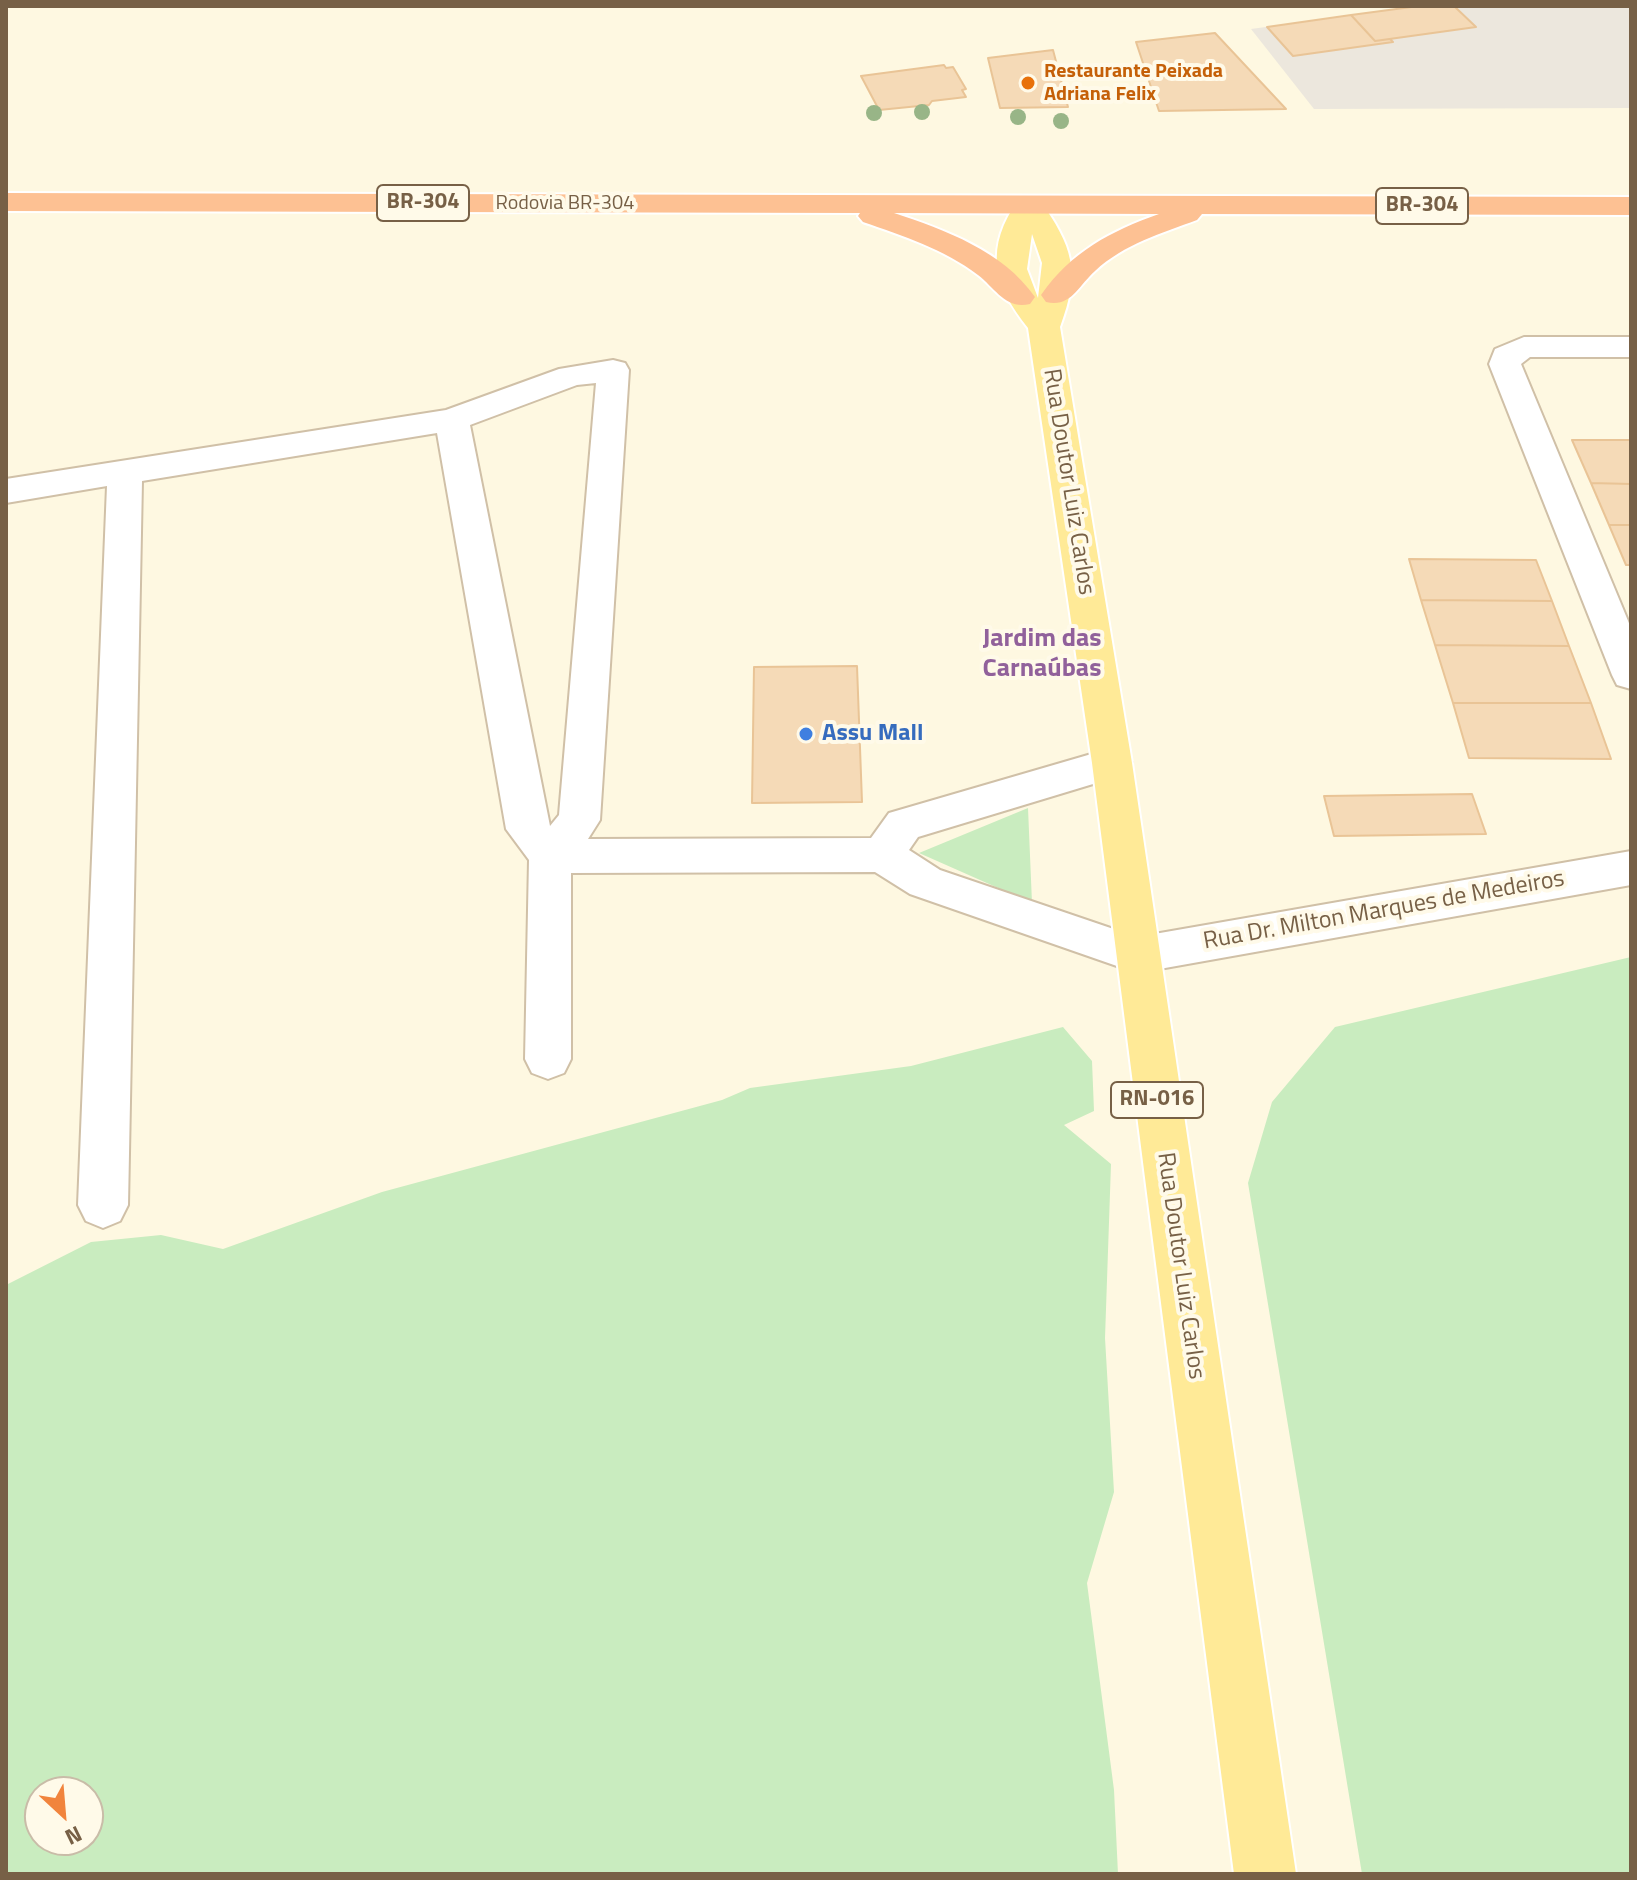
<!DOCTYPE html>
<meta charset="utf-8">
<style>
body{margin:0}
#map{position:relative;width:1637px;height:1880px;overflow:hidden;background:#fef8e1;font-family:"Titillium Web",sans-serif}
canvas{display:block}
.frame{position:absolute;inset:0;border:8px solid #776046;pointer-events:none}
.north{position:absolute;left:24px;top:1776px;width:80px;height:80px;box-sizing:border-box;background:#fffae9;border:2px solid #c9bca8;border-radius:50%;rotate:154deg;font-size:22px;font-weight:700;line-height:32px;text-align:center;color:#776046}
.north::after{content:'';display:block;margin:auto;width:28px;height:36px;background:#f1843d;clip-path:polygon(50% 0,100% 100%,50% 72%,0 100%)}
</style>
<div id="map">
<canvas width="1637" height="1880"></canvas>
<div class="frame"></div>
<div class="north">N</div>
</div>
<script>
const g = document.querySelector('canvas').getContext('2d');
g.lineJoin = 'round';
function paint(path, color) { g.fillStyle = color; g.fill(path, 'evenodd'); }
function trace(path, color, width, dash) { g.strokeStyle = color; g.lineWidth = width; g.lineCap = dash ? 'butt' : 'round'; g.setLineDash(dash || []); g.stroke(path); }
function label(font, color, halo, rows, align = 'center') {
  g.font = font + ' "Titillium Web",sans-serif'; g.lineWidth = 8; g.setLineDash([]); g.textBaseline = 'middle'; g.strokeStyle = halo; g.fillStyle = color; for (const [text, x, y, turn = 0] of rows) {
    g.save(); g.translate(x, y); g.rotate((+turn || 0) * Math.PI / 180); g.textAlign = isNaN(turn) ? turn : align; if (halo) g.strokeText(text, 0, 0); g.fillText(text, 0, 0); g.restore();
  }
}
const industrial = new Path2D(`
 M1419,6H1631V108L1314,109L1251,29Z`);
const green = new Path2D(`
 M1028,808L1032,903L919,853Z
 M1631,957V1874H1362L1248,1183L1272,1102L1335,1027Z
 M1063,1027L1092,1061L1094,1111L1064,1125L1111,1164L1105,1338L1114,1492L1087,1583L1114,1790L1118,1874H6V1285L91,1242L161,1235L223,1249L382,1192L722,1100L750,1088L911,1066ZM40,1792H88V1840H40Z`);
const building = new Path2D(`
 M1419,6H1454L1476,27L1375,41L1351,15Z
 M1351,15L1375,41L1390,39L1393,42L1293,56L1267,27Z
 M1215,33L1286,109L1159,111L1136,42Z
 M1053,50L1068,107L1000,108L988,58Z
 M944,65L946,68L953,67L966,89L962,90L966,97L932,101L929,105L879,110L861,76Z
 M1572,440H1631V484L1591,483Z
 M1591,483L1631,484V525H1609Z
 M1609,525H1631V565H1626Z
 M1409,559L1536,560L1552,601L1421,600Z
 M1421,600L1552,601L1569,646L1435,645Z
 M1435,645L1569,646L1591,703H1453Z
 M857,666L862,802L752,803L754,667Z
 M1453,703H1591L1611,759L1469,758Z
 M1472,794L1486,834L1334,836L1324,796Z`);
const minor = new Path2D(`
 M1524,337H1631V357H1530L1521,364L1631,628V689L1617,685L1612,675L1489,364L1495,349Z
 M613,360L625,363L629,370L600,820L588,839L871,838L889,813L1112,748L1126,752L1132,763L1126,774L918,837L909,850L940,870L1137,937L1631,851V885L1137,973L910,894L875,872L571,873V1059L564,1073L548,1079L532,1073L525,1059L529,860L506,829L437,433L142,481L128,1205L120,1221L103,1228L86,1221L78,1205L107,486L6,503V479L446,410L559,369ZM596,383L559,815L550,826L470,425L577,385Z`);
const major = new Path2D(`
 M1029,196L1039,199C1073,247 1081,271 1060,327L1132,763L1296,1874H1234L1092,763L1028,328C993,284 984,248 1019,199ZM1032,234L1042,263L1038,298L1027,269Z`);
const highway = new Path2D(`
 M6,193L1631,197V215L1202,214L1197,220C1162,233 1124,244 1095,271C1078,286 1071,308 1046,302L1041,295C1071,252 1111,231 1159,214L894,213C945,230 1003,251 1035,297L1030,304C1006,310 996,289 978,275C944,249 903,236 863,222L858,216L860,213L6,211Z`);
const trees = [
 [922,112],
 [874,113],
 [1018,117],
 [1061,121]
];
const markers = [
 [1028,83,8,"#e8710a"],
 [806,734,8,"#3f7fe0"]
];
const farFoodnames = [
 ["Restaurante Peixada",1044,72],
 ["Adriana Felix",1044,95]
];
const farStreetnames = [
 ["Rodovia BR-304",565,204]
];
const shields = [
 [423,203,92],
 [1422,206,92],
 [1157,1100,92]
];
const shieldNames = [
 ["BR-304",423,203],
 ["BR-304",1422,206],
 ["RN-016",1157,1100]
];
const streetNames = [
 ["Rua Doutor Luiz Carlos",1068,482,81],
 ["Rua Dr. Milton Marques de Medeiros",1384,911,-10],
 ["Rua Doutor Luiz Carlos",1180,1266,82]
];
const shopNames = [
 ["Assu Mall",822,734]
];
const neighbourhoodNames = [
 ["Jardim das",1042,640],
 ["Carnaúbas",1042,670]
];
paint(industrial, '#ece7dd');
paint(green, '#c9ecbf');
paint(building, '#f5dab7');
trace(building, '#e9c496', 2);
trace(minor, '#d0c0a7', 4);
trace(major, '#fff', 4);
trace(highway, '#fff', 4);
paint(minor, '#fff');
paint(major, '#ffea97');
paint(highway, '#fdc193');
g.fillStyle = '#98b587';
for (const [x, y] of trees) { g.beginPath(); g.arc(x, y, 8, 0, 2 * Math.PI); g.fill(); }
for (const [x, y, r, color] of markers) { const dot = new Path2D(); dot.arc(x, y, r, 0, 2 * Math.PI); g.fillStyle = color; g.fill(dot); trace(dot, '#fffae9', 3); }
label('bold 20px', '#c56008', '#fffae9', farFoodnames, 'left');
label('20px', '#776046', '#fffae9', farStreetnames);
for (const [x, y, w] of shields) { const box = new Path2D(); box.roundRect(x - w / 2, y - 18, w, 36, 6); g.fillStyle = '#fffae9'; g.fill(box); trace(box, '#776046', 2); }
label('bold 22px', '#776046', null, shieldNames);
label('24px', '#776046', '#fffae9', streetNames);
label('bold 24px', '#366cbe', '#fffae9', shopNames, 'left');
label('bold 26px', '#91619b', '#fffae9', neighbourhoodNames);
</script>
